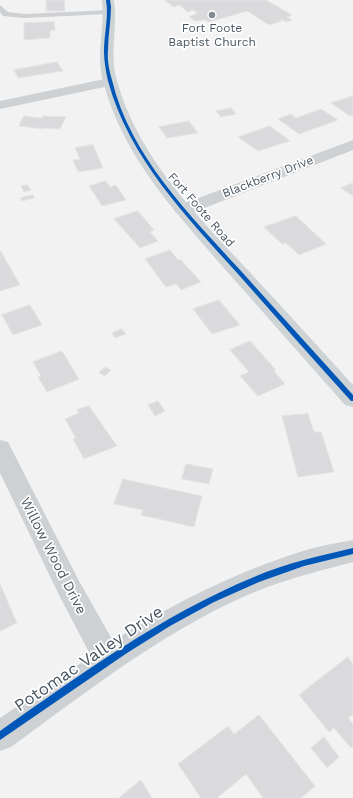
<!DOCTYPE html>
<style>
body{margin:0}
canvas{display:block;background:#f3f2f2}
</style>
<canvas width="353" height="798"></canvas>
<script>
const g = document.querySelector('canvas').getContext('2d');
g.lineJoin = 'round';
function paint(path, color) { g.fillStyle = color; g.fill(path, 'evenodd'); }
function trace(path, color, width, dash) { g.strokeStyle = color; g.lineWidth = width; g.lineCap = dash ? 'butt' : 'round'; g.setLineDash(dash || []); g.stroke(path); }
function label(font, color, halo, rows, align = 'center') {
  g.font = font + ' "Work Sans",sans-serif'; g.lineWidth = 3.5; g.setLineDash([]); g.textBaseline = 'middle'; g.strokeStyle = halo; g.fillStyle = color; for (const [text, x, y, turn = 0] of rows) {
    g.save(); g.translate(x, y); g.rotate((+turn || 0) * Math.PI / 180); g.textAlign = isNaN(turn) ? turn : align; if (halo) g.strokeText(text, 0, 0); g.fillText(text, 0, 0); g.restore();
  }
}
const building = new Path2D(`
 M47,0H64L65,11H46Z
 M165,0H266L292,15L287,17L292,20L286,22L280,19H279L282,21L269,25L247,11L209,22L205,20L195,21L189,17L197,13L193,10L188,12L179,5L174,7Z
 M54,22L55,30L50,31V38L24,40V23Z
 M57,62L63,71L18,78L14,70Z
 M353,96V115L350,116L331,103Z
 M231,108L236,114L221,117L216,111Z
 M321,109L338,120L299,134L278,119L291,114L296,118Z
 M24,116L42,118L43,116L66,117L60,129L44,128L43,129L19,126Z
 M189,121L198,133L167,138L159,127Z
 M270,126L290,141L258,151L238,137Z
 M93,145L103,168L78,172L73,160L80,159L75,148Z
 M106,181L110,187L116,185L126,200L102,206L89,186Z
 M353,183V196L341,188Z
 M28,185L31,190L24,192L21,186Z
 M33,195L34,198L22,201L20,198Z
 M138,211L154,230L150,232L158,241L140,248L114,219Z
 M296,216L326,244L299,255L286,243L282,244L264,227Z
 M0,250L20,285L0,291Z
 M170,250L178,260L180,259L201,282L181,290L176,284L166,287L145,259Z
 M219,300L240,325L212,334L193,309Z
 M30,305L42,325L13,335L2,315Z
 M122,329L126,334L115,338L112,333Z
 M250,341L276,370L274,371L285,384L258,396L240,376L249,372L230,350Z
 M62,351L79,379L47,392L38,377L41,376L33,362Z
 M105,367L111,370L105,376L99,373Z
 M158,401L165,411L155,416L148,405Z
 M89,406L117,446L84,459L73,439L76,438L65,419L79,413L77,410Z
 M308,414L314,432H321L334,472L298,477L282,416Z
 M186,464L213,469L209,484L182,479Z
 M123,479L202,496L194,527L141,515L143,510L114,504Z
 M0,584L17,623L0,631Z
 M348,657L353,664V714L348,718L353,724V746L351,748L334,728L329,732L299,695Z
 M259,715L315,786L301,798H263L246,774L217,798H201L178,764L228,726L234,734Z
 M324,737L339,757L327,768L311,748Z
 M141,780L152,798H119Z`);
const lane = new Path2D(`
 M0,5L8,12L25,14L108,10L112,12L108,14L25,18L3,16L0,12Z`);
const street = new Path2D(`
 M109,78L114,79L116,82L114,85L0,109V101Z
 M353,140V150L189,214L183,215L177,214L174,210L177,206Z
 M0,440L8,442L78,579L113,641C173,604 235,572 303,551C319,546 336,543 353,540V562C323,570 294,577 265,588C172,624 91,689 11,747L0,751V718L91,656L60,597L0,473Z`);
const secondary = new Path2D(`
 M102,0H114C118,28 109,53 117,81C138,156 193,211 244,266C281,306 317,345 353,385V407L345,405C307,362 269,319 231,276C180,217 123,159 103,81C96,52 105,28 102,0Z`);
const cycleway = new Path2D(`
 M106,0H110L111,7C111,21 108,35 108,50C107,59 109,70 112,80C130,156 190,215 241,271C278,312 316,354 353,395V401H351C313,359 276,317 238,274C186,216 129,158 108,81C106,72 104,61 104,51C104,34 109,17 106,0Z
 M353,548V554L304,566L259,582L214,602L170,626L127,653L0,740V731C81,674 162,615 254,577C286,563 319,556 353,548Z`);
const markers = [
 [212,15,4,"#838c94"]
];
const farPoinames = [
 ["Fort Foote",212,28],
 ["Baptist Church",212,42]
];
const farStreetnames = [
 ["Blackberry Drive",268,177,-21],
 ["Fort Foote Road",201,210,49]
];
const streetNames = [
 ["Willow Wood Drive",53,556,63]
];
const nearStreetnames = [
 ["Potomac Valley Drive",89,659,-34]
];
paint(building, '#dadadd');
trace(building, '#e4e4e5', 1);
paint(lane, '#ced1d4');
paint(street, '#ced1d4');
paint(secondary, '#ced3d6');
paint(cycleway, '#0057b8');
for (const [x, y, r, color] of markers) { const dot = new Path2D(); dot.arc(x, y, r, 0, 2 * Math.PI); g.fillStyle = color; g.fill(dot); trace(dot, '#fff', 1.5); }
label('12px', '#475562', '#fff', farPoinames);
label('12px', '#475562', '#fff', farStreetnames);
label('14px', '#475562', '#fff', streetNames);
label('17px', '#475562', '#fff', nearStreetnames);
</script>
